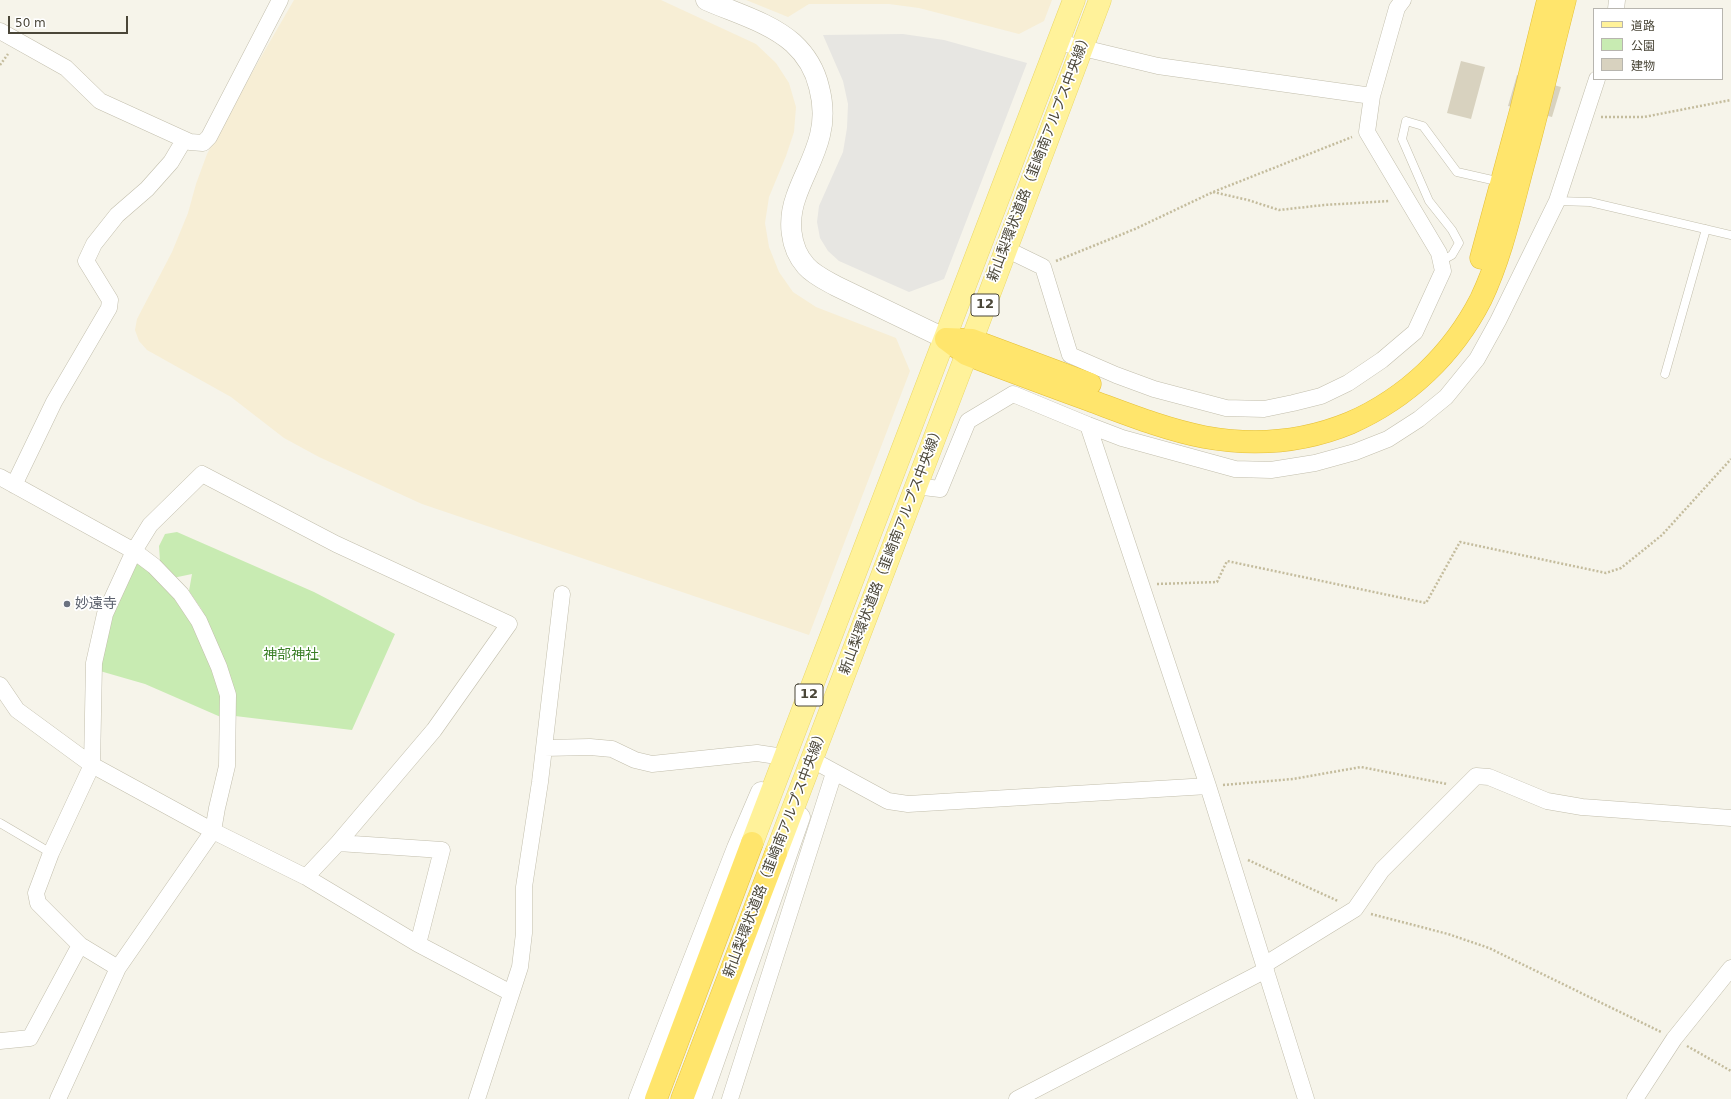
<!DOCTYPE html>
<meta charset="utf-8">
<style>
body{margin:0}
#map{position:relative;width:1731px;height:1099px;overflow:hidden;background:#f6f4ea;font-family:"DejaVu Sans","Noto Sans JP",sans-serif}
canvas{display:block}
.legend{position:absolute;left:1593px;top:8px;width:130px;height:72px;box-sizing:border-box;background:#fff;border:1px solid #b7b5af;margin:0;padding:5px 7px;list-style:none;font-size:12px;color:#4a4638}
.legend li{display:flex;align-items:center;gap:8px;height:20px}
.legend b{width:20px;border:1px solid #b7b5af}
.scale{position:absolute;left:8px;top:16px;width:120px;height:18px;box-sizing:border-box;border:2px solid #4a4638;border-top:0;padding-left:5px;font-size:12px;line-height:14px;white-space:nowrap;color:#4a4638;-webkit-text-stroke:3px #fff;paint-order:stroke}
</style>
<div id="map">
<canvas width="1731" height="1099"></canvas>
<ul class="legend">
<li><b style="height:5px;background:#fff29a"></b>道路</li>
<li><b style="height:11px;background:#c8ebb2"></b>公園</li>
<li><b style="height:11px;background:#d8d2bf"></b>建物</li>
</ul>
<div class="scale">50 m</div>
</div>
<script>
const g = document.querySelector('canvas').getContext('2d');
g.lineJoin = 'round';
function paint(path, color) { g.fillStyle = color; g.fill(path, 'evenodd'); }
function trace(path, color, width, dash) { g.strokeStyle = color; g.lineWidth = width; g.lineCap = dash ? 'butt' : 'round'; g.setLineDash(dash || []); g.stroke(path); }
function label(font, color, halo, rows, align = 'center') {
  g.font = font + ' "DejaVu Sans","Noto Sans JP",sans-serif'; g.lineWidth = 3.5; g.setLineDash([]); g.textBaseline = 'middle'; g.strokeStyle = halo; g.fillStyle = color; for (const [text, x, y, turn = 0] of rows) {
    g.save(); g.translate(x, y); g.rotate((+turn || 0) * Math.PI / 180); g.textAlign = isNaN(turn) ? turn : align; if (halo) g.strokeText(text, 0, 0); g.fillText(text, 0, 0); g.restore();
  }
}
const commercial = new Path2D(`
 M294,0H661L756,44L776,63L789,83L796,107L794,132L786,156L769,197L765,223L769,247L779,272L793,292L816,307L896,338L910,371L809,635L422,504L319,457L284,438L231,397L147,350L139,341L135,330L137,319L172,252L188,213L196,184L207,154L228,114Z
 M746,0H1052L1044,21L1019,34L919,8L889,4H809L788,17Z`);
const green = new Path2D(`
 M177,532L314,592L395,634L352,730L235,716L202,610L189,591L192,574L168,579L219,667L223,718L145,684L93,669L134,551L160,561L159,546L165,534Z`);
const parking = new Path2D(`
 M903,34L944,40L1027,63L944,279L909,292L839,261L828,251L820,238L817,222L819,206L843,152L847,128L848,104L843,81L823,35Z`);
const building = new Path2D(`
 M1461,61L1485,67L1471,119L1447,113Z
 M1517,75L1561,87L1552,117L1508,106Z`);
const path = new Path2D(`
 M0,65L8,54
 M1601,117H1644L1731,100
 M1213,192L1248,200L1279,210L1324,205L1389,201
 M1056,261L1135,229L1213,192L1352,137
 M1157,584L1217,582L1227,561L1426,603L1460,542L1606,573L1621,568L1662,535L1731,459
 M1223,785L1293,779L1361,767L1447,784
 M1248,860L1338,901
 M1371,914L1448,934L1489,948L1661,1032
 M1687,1046L1731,1071`);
const service = new Path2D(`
 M1557,201L1590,202L1731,235
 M1441,261L1452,255L1459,243L1452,230L1429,201L1402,139L1406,121L1423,126L1457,172L1501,182
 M1665,374L1706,229
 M0,823L51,853`);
const minor = new Path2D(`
 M1616,9L1617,0
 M0,31L66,68L100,101L190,142L203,143L209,137L280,0
 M1058,42L1158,66L1372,96
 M1006,249L1043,267L1070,355L1116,375L1154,389L1226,408L1264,409L1293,403L1321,396L1348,383L1382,360L1415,332L1443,271L1439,253L1367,132L1372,96L1397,8L1403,0
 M1088,425L1208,786L1306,1099
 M0,477L134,551L154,566L181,594L199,621L219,667L228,695L227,766L217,808L213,831L118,968L58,1099
 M14,485L54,402L109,308L110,300L86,261L94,244L117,215L147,189L171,162L184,140
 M915,486L940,489L968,421L1013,394L1088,425L1122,438L1235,469L1271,470L1315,463L1355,452L1388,439L1419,419L1446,397L1477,359L1498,321L1557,201L1597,79
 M0,685L17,710L92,765L213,831L306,877L418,944L511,993
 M544,748L590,747L612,749L635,760L652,764L757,753L777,756
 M818,763L888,801L908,804L1208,786
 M338,843L442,850L418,944
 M1264,965L1355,909L1382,870L1476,776L1489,777L1547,801L1582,807L1731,818
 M118,968L80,945L38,903L36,893L51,853L92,765L94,663L105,614L134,551L150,525L202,474L336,544L509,624L434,730L338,843L306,877
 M0,1041L30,1038L80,945
 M477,1099L520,967L524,933V887L540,782L562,594
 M730,1099L834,773
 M1017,1099L1266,970
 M1635,1099L1674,1039L1731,968`);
const tertiary = new Path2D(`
 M706,0C735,13 769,22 793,43C806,55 815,70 819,87C823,102 824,119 820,135C815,157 803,176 796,197C788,219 789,247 806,266C814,275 825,280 836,286L946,339
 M639,1099L737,848L761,792
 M701,1099L800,817`);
const primary = new Path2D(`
 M752,843L1074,0
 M776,853L972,340L1100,0`);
const motorway = new Path2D(`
 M1481,258L1521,110L1548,0
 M946,339L966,354C1007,370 1048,385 1089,400C1127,414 1164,429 1204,437C1253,446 1304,442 1350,423C1407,398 1453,354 1481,299C1501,257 1511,211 1523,166C1538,111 1551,55 1565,0
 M946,339L972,340L1090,384
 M656,1099L752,843
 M682,1099L776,853`);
const markers = [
 [67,604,4,"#6b7280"]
];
const shields = [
 [985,305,28],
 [809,695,28]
];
const shieldNames = [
 ["12",985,305],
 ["12",809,695]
];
const streetNames = [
 ["新山梨環状道路（韮崎南アルプス中央線）",1040,157,-69],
 ["新山梨環状道路（韮崎南アルプス中央線）",892,550,-69],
 ["新山梨環状道路（韮崎南アルプス中央線）",776,853,-69]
];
const worshipNames = [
 ["妙遠寺",75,604]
];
const parkNames = [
 ["神部神社",291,655]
];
paint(commercial, '#f7eed5');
paint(green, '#c8ebb2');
paint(parking, '#e7e6e2');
paint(building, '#d8d2bf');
trace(service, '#c2beac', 9);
trace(minor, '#c2beac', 17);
trace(tertiary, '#c2beac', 21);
trace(primary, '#e9d665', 23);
trace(motorway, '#e4bf36', 23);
trace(path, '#c4bc9d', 2.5, [2, 2]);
trace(service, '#fff', 8);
trace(minor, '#fff', 16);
trace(tertiary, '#fff', 20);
trace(primary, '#fff29a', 22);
trace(motorway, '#ffe56c', 22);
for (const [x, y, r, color] of markers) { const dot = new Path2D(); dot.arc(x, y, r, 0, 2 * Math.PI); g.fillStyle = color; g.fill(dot); trace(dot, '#fff', 1.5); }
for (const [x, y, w] of shields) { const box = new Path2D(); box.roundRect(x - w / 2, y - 11, w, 22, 3); g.fillStyle = '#fff'; g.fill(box); trace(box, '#4a4638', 1); }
label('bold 13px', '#4a4638', null, shieldNames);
label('14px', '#4a4638', '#fff', streetNames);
label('14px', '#5b616d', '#fff', worshipNames, 'left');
label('14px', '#3b7f27', '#fff', parkNames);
</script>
